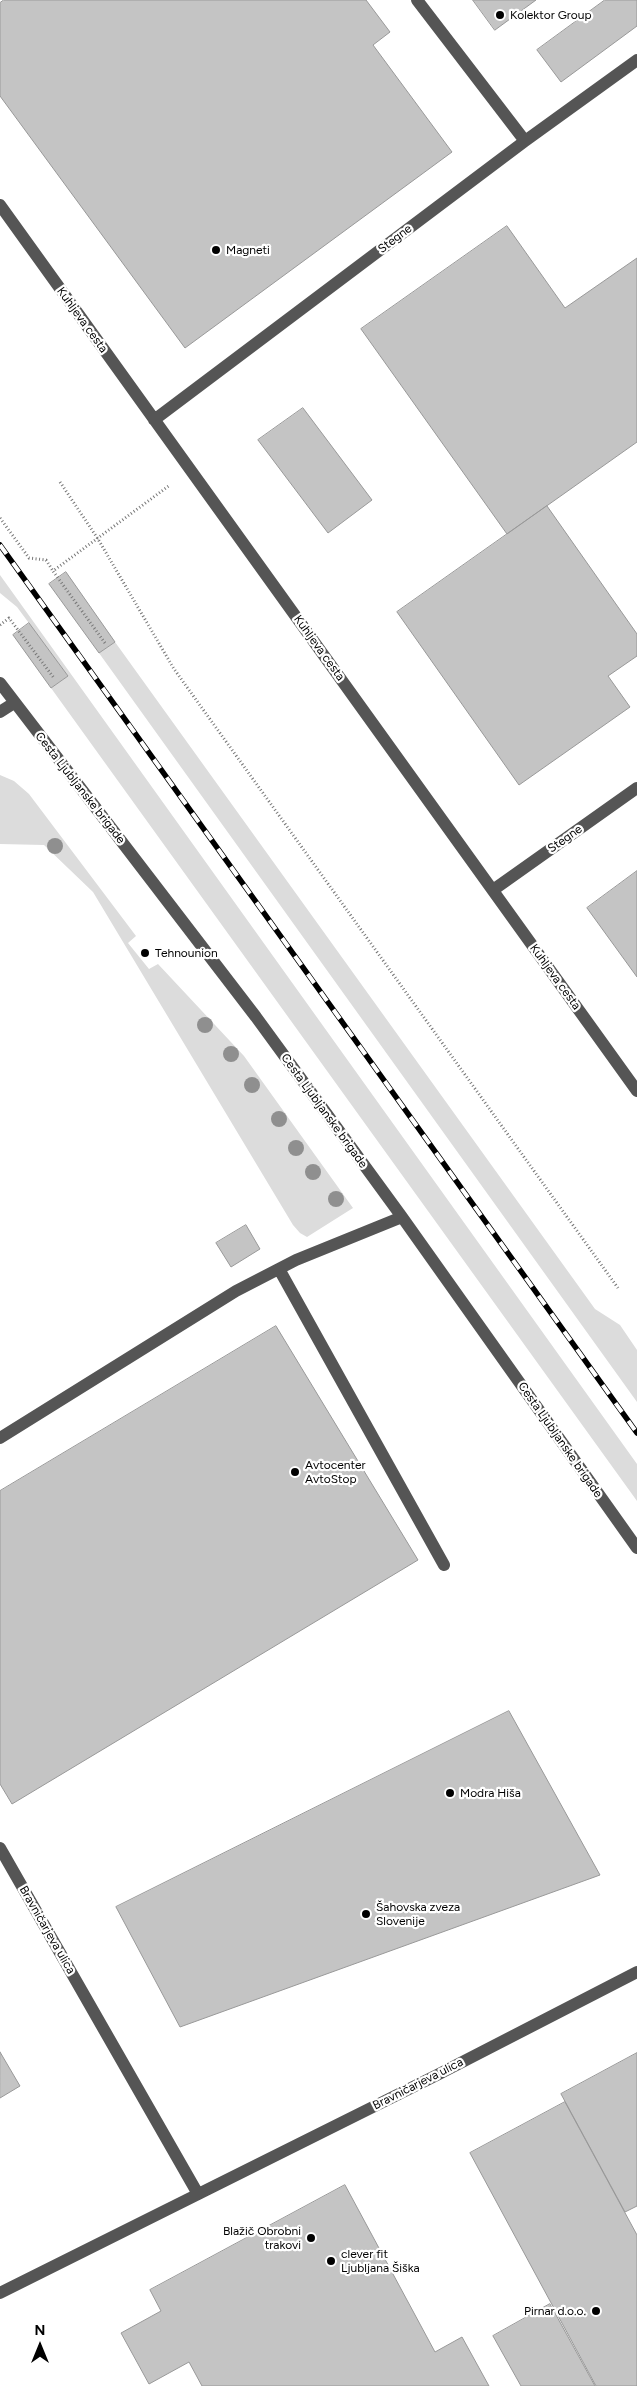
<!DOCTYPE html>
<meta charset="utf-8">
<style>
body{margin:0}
#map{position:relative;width:637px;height:2386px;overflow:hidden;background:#fff;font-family:Figtree,sans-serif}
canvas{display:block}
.north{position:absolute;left:15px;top:2321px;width:50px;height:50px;-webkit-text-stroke:4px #fff;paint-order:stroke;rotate:0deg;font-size:14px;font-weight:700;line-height:20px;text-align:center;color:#000}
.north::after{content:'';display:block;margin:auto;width:18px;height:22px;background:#000;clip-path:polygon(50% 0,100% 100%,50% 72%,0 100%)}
</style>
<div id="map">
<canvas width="637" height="2386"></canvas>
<div class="north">N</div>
</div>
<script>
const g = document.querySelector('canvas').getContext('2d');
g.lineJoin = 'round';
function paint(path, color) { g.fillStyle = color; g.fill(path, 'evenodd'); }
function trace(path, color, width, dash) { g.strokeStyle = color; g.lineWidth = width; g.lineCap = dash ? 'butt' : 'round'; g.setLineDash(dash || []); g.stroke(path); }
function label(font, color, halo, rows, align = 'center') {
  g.font = font + ' Figtree,sans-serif'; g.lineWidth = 4.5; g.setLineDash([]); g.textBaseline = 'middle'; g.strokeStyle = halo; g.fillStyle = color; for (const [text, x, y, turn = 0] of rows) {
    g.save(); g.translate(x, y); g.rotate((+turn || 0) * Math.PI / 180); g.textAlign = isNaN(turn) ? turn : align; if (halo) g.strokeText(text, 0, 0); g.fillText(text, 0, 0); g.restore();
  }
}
const green = new Path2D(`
 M0,575L637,1464V1501L51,688L68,676L17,607L0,593Z
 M115,642L595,1309L620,1325L637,1350V1402L99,653Z
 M0,775L14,781L29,794L136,936L128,943L149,969L158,964L244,1056L353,1208L307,1237L300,1233L293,1225L93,892L44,845L0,844Z`);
const building = new Path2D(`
 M4,0H366L390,32L373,45L452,152L185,348L0,96V3Z
 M473,0H536L495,30Z
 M605,0H637V26L561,82L537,50Z
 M507,226L565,308L637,258V442L507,534L361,329Z
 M303,408L372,500L328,533L258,440Z
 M547,506L637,634V656L608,676L630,707L519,785L397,612Z
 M66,572L115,642L99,653L49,584Z
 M29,623L68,676L51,688L13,635Z
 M637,871V977L587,908Z
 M246,1225L260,1249L231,1267L216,1243Z
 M276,1326L418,1560L12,1804L0,1784V1491Z
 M509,1711L600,1875L180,2027L116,1907Z
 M0,2052L20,2086L0,2098Z
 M637,2053V2206L625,2212L561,2094Z
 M565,2102L637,2235V2386H596L470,2153Z
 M345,2185L435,2352L462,2337L489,2386H202L189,2362L149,2384L121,2333L161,2311L150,2290Z
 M550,2304L595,2386H521L493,2336Z`);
const path = new Path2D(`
 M60,482L98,539L174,669L618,1288
 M0,518L29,558L46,560L53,571
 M0,625L9,618L54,678
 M105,643L53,571L170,485`);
const minor = new Path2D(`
 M417,0L525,141
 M0,205L637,1091
 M154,420L525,141L637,60
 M0,683L256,1017L402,1217L637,1548
 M0,712L14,703
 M493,890L637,788
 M279,1269L444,1565
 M0,1438L236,1291L296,1260L402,1217
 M0,1848L198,2194
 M0,2293L437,2075L637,1972`);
const rail = new Path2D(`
 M0,545L637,1433`);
const trees = [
 [55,846],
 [205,1025],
 [231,1054],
 [252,1085],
 [279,1119],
 [296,1148],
 [313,1172],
 [336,1199]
];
const markers = [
 [500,15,5,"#000"],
 [216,250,5,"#000"],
 [145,953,5,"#000"],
 [295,1472,5,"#000"],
 [450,1793,5,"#000"],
 [366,1914,5,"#000"],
 [311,2238,5,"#000"],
 [331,2261,5,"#000"],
 [596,2311,5,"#000"]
];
const poiNames = [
 ["Kolektor Group",510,15],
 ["Magneti",226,250],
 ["Tehnounion",155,953],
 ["Avtocenter",305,1465],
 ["AvtoStop",305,1479],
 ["Modra Hiša",460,1793],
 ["Šahovska zveza",376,1907],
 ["Slovenije",376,1921],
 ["Blažič Obrobni",301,2231,"right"],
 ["trakovi",301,2245,"right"],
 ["clever fit",341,2254],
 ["Ljubljana Šiška",341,2268],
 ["Pirnar d.o.o.",586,2311,"right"]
];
const streetNames = [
 ["Stegne",395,239,-37],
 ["Kuhljeva cesta",82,320,54],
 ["Kuhljeva cesta",319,648,54],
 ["Cesta Ljubljanske brigade",80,788,52],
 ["Stegne",565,839,-35],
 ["Kuhljeva cesta",555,977,54],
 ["Cesta Ljubljanske brigade",324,1111,54],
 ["Cesta Ljubljanske brigade",560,1440,55],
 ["Bravničarjeva ulica",47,1930,60],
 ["Bravničarjeva ulica",418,2084,-27]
];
paint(green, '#dcdcdc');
paint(building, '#c4c4c4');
trace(building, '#999', 1);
trace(path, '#777', 3, [1, 2.5]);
trace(minor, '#555', 12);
trace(rail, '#000', 5.5);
trace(rail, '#fff', 4, [11]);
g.fillStyle = '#8f8f8f';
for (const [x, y] of trees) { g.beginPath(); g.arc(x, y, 8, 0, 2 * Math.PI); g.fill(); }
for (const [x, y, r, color] of markers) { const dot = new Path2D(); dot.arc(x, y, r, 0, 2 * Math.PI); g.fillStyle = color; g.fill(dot); trace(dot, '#fff', 2); }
label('12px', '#000', '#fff', poiNames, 'left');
label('12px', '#000', '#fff', streetNames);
</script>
